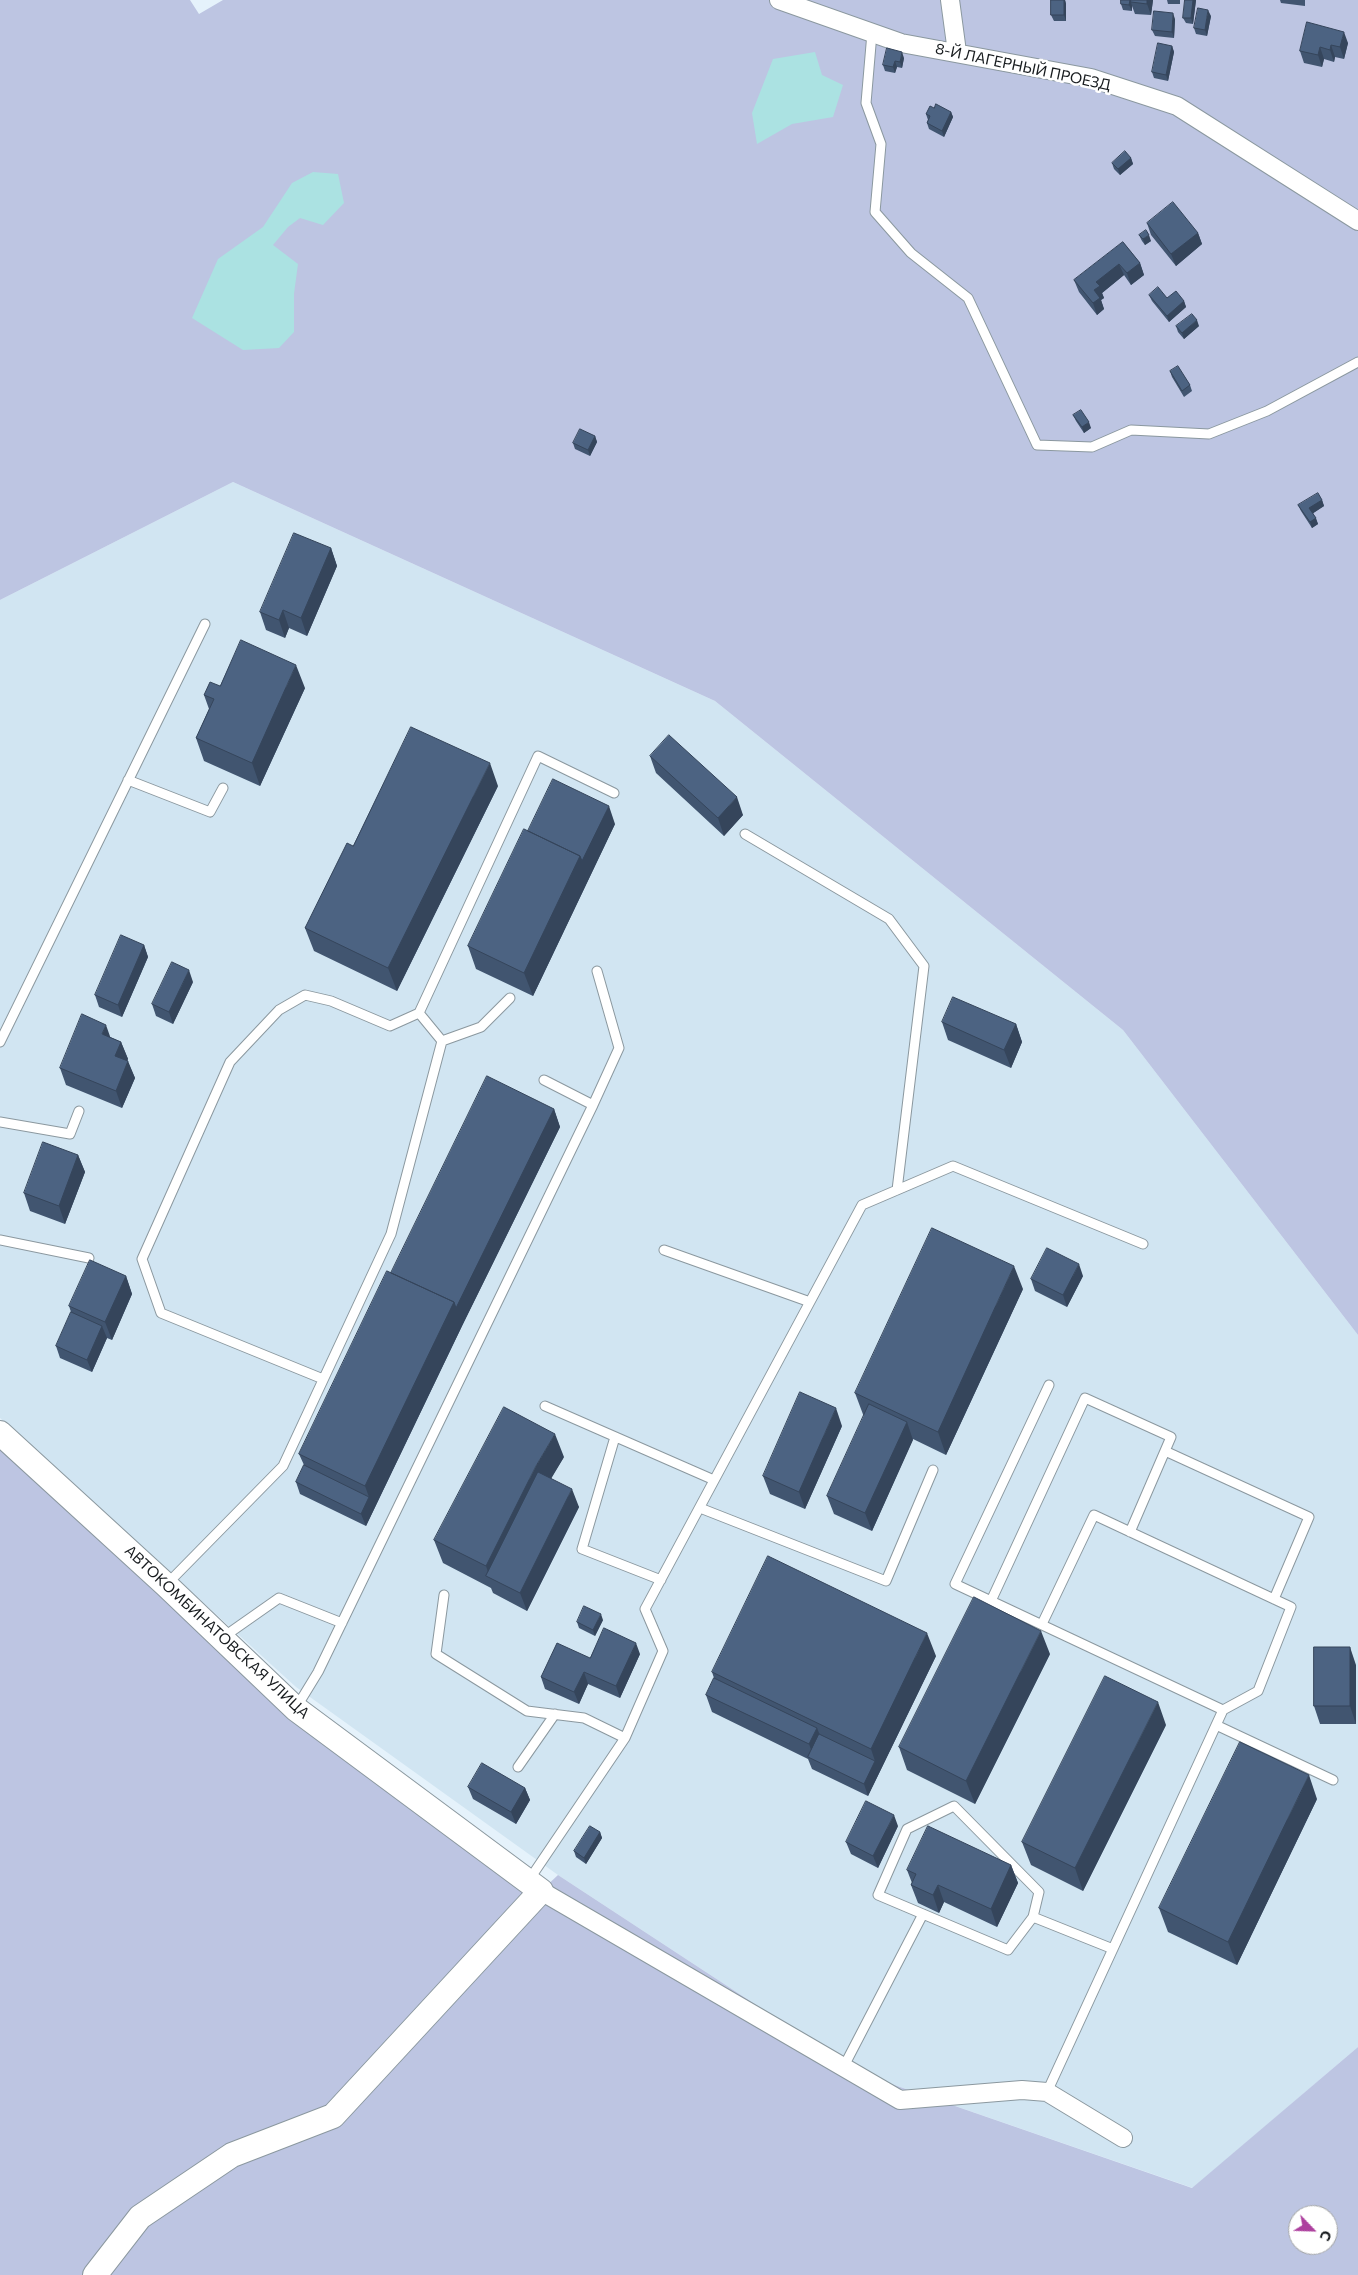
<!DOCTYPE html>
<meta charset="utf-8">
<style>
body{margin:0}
#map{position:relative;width:1358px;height:2275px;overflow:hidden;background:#e5f2fb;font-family:Commissioner,sans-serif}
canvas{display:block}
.north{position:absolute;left:1288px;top:2205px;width:50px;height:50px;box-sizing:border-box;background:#fff;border:1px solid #a2a4a5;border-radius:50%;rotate:114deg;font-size:14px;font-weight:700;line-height:20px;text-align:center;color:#171b1e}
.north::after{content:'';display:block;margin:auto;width:18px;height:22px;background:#ad409e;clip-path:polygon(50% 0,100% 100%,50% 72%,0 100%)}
</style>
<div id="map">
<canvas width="1358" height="2275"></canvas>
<div class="north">С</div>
</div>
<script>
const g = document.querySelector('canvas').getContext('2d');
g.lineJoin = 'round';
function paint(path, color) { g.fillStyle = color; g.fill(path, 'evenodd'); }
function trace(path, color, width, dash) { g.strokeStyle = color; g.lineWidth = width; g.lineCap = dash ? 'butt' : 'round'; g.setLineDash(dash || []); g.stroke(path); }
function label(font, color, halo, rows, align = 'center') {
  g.font = font + ' Commissioner,sans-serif'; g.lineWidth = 5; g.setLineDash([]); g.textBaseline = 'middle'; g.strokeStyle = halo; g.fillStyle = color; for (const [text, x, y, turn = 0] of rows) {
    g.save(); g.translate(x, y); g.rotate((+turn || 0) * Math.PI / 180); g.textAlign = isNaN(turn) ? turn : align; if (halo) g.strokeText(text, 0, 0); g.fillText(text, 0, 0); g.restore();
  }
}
const built = new Path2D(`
 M233,482L715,701L1123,1030L1358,1335V2047L1193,2188L877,2079L776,2018L558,1875L296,1687L0,1418V600Z`);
const green = new Path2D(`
 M0,0H190L199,14L223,0H1358V1335L1123,1030L715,701L233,482L0,600Z
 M0,1433L296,1709L541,1891L558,1875L776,2018L877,2079L1192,2188L1358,2047V2275H0ZM1298,2215H1328V2245H1298Z`);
const water = new Path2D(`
 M815,52L822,75L843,85L833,117L792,124L757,144L752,113L773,59Z
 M313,172L338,174L344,203L323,225L300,218L288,227L273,245L298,264L294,294V332L279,348L243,350L192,318L218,259L263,227L292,183Z`);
const lane = new Path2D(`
 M872,33L866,103L881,144L875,212L911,253L968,298L1037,445L1092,447L1131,430L1209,434L1267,411L1358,362
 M128,780L210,812L223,788
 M745,834L889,919L924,966L897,1190
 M442,1041L481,1027L510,998
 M0,1042L205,624
 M544,1080L593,1105L619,1048L597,971
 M0,1122L70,1134L79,1111
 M0,1240L89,1258
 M664,1250L810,1302
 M323,1379L161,1313L142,1259L230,1062L279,1010L305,995L331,1001L390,1026L419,1013
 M545,1406L714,1480
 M615,1437L582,1549L661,1580
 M1165,1451L1309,1517L1274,1599
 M700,1508L886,1581L933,1470
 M167,1584L283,1466L391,1234L442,1041L419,1013L538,756L614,793
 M444,1595L436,1654L527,1711L584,1718L625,1738
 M991,1601L1085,1398L1171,1437L1130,1532
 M1042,1624L1094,1515L1291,1607L1258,1691L1223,1710
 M222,1638L279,1598L342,1623
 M296,1708L318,1672L593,1105
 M1216,1725L1333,1780
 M518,1767L555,1714
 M954,1806L1039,1892L1033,1917L1008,1950L878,1895L907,1829Z
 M529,1880L625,1738L663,1651L645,1609L862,1205L953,1166L1143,1244
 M1033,1917L1113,1949
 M843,2068L923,1914
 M1047,2092L1223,1710L955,1584L1049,1385`);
const street = new Path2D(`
 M779,0L901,43L1091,78L1177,106L1358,221
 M950,0L957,52
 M541,1891L900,2100L1022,2090L1047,2092L1123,2138`);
const secondary = new Path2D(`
 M0,1433L166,1585L296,1709L541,1891L333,2116L232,2155L140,2217L95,2275`);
const wall = new Path2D(`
 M1051,0H1065L1066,4V21H1054L1051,15Z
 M1121,0H1153L1151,15L1135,14L1132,6V11L1123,10L1121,4Z
 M1167,0H1180V4H1168Z
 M1185,0H1196L1193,24L1186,23L1183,18Z
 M1280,0H1305V6L1281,3Z
 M1211,16L1207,36L1196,34L1194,28Z
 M1175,19L1174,38L1155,36L1152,30Z
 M1307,22L1348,43L1344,59L1335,57L1334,62L1324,59L1322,67L1304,63L1300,51Z
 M1172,46L1174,52L1168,81L1154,78L1152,72Z
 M904,58L902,68L897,67L895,73L885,71L883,65Z
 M934,108L951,112L953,117L944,137L929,129L927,123L928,120L926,114Z
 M1131,158L1133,164L1120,175L1114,169L1112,163Z
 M1147,223L1198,233L1202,244L1176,266L1151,235Z
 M1139,235L1151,241L1145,245L1142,241Z
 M1123,242L1140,263L1144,275L1131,285L1124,275L1102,293L1104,298L1101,300L1104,309L1097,315L1079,292L1074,280Z
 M1149,295L1184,301L1186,307L1169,322L1152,301Z
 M1176,326H1199L1184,339L1178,332Z
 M1170,371L1190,385L1192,391L1184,397L1172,377Z
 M1073,415L1091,428L1084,433L1076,421Z
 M595,436L597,442L590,456L575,449L573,443Z
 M1322,500L1324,506L1313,513L1318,524L1312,528L1301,511L1298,505Z
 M331,548L337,566L307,636L289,628L285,638L266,630L260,612Z
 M220,686L305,688L260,786L204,761L196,738L209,709L204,695Z
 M650,756L743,815L724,836L656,773Z
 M498,786L397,991L314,951L305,928L353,846Z
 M615,824L533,996L476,969L468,946L528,831Z
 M144,945L148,957L122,1017L99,1007L95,995Z
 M193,982L173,1024L156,1016L152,1004Z
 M942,1022L1016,1024L1022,1042L1011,1068L948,1040Z
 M110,1037L121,1042L128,1059L127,1060L135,1078L122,1108L66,1085L60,1068Z
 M554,1109L560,1127L462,1326L366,1526L300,1494L296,1482L304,1465L299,1454L391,1273Z
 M78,1155L85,1172L65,1224L30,1211L24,1193Z
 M126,1276L132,1294L112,1340L107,1338L92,1372L60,1358L56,1346L71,1312L69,1306Z
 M1083,1276L1067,1307L1035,1291L1031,1279Z
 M1023,1289L946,1455L913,1439L872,1531L834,1514L827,1496L864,1417L855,1393Z
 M842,1426L805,1509L770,1494L763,1476Z
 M564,1457L551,1478L579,1507L527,1611L493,1593L491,1588L443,1563L434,1540Z
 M603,1620L595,1636L579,1628L577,1622Z
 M640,1654L620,1698L588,1684L579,1704L545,1689L541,1677L590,1658Z
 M1050,1654L975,1804L907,1770L899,1747Z
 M936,1656L868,1796L812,1769L808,1759L712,1712L706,1695L714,1678L712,1672Z
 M1356,1665V1724H1320L1314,1706Z
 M1166,1725L1083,1891L1031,1865L1022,1842Z
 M468,1787L525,1788L530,1800L516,1824L473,1799Z
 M1317,1799L1237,1965L1168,1932L1159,1908Z
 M898,1826L878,1868L851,1854L846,1842Z
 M600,1832L602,1838L586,1864L576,1857L574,1851Z
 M1011,1865L1018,1883L997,1927L944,1902L939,1913L918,1903L911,1885L912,1883L907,1870Z`);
const shadedWall = new Path2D(`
 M1064,0H1065L1066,4V21L1064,15Z
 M1130,0H1133L1131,2L1132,6V11L1129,5Z
 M1147,0H1153L1151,15L1147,4Z
 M1193,0H1196L1193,24L1191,18Z
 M1208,10L1211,16L1207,36L1205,30Z
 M1173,13L1175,19L1174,38L1172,32Z
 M1344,32L1348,43L1344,59L1340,47Z
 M1331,45L1335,57L1334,62L1330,50Z
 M1172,46L1174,52L1168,81L1166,75Z
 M1320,47L1324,59L1322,67L1318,55Z
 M902,52L904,58L902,68L900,62Z
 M895,61L897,67L895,73L893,67Z
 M951,112L953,117L944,137L942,131Z
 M1131,158L1133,164L1120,175L1118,169Z
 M1198,233L1202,244L1176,266L1171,254Z
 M1149,235L1151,241L1145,245L1143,239Z
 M1140,263L1144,275L1131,285L1127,273Z
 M1119,264L1124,275L1102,293L1104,298L1101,300L1104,309L1097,315L1093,303L1096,282Z
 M1184,301L1186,307L1169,322L1167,316Z
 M1197,320L1199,326L1184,339L1182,333Z
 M1089,422L1091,428L1084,433L1082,427Z
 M595,436L597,442L590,456L588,450Z
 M1322,500L1324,506L1312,514L1309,508Z
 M1316,518L1318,524L1312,528L1310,522Z
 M331,548L337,566L307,636L301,618Z
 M283,610L289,628L285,638L279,620Z
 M296,665L305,688L260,786L252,763Z
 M490,763L498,786L397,991L388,968Z
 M737,797L743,815L724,836L718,818Z
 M609,806L615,824L533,996L524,973L580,856Z
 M144,945L148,957L122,1017L118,1005Z
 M189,970L193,982L173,1024L169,1012Z
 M1016,1024L1022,1042L1011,1068L1004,1050Z
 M106,1025L112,1042L102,1034Z
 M121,1042L128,1059L122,1073L115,1056Z
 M128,1061L135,1078L122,1108L116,1091Z
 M554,1109L560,1127L462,1326L366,1526L361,1514L369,1497L365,1486L454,1302Z
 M78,1155L85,1172L65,1224L59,1206Z
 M1079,1264L1083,1276L1067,1307L1063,1295Z
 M1014,1266L1023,1289L946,1455L938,1432Z
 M126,1276L132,1294L112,1340L105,1322Z
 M102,1326L107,1338L92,1372L87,1360Z
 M836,1408L842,1426L805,1509L799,1492Z
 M907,1422L913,1440L872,1531L865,1513Z
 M555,1434L564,1457L545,1489L490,1578L486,1566L536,1466Z
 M572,1489L579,1507L527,1611L520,1593Z
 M601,1614L603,1620L595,1636L593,1630Z
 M1041,1631L1050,1654L975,1804L966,1781Z
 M927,1633L936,1656L868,1796L864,1784L875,1761L871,1749Z
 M636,1643L640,1654L620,1698L616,1686Z
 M1350,1647L1356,1665V1724L1350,1706Z
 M584,1672L588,1684L579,1704L574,1692Z
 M1158,1702L1166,1725L1083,1891L1075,1868Z
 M817,1728L824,1745L815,1761L809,1744Z
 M1309,1775L1317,1799L1237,1965L1228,1942Z
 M525,1788L530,1800L516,1824L511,1812Z
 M894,1815L898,1826L878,1868L873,1856Z
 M600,1832L602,1838L586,1864L584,1858Z
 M1011,1865L1018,1883L997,1927L991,1909Z
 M938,1885L944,1902L939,1913L933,1895Z`);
const building = new Path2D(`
 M1051,0H1064V15H1051Z
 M1121,0H1130L1129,5L1121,4Z
 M1131,0H1147V4L1131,2Z
 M1185,0H1193L1191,18H1183Z
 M1198,8L1208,10L1205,30L1194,28Z
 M1154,11L1173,13L1172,32L1152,30Z
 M1307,22L1344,32L1340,47L1331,45L1330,50L1320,47L1318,55L1300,51Z
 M1158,43L1172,46L1166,75L1152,72Z
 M887,48L902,52L900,62L895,61L893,67L883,65Z
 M936,104L951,112L942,131L927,123L930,116L926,114L930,106L934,108Z
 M1125,151L1131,158L1118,169L1112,163Z
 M1173,202L1198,233L1171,254L1147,223Z
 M1146,230L1149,235L1143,239L1139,235Z
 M1123,242L1140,263L1127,273L1119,264L1096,282L1100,286L1094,290L1100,298L1093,303L1074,280Z
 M1158,287L1167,298L1176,291L1184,301L1167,316L1149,295Z
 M1192,314L1197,320L1182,333L1176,326Z
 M1178,366L1190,385L1182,391L1170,371Z
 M1081,410L1089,422L1082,427L1073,415Z
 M580,429L595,436L588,450L573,443Z
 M1318,493L1322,500L1309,508L1316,518L1310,522L1298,505Z
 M294,533L331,548L301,618L283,610L279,620L260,612Z
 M241,640L296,665L252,763L196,738L214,699L204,695L210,682L220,686Z
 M411,727L490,763L388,968L305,928L347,843L353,846Z
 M669,735L737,797L718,818L650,756Z
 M553,779L609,806L582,861L580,856L528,831Z
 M524,829L580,856L524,973L468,946Z
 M121,935L144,945L118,1005L95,995Z
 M172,962L189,970L169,1012L152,1004Z
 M953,997L1016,1024L1004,1050L942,1022Z
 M82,1014L106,1025L102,1034L121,1042L115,1056L128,1061L116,1091L60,1068Z
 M487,1076L554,1109L456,1308L454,1302L391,1273Z
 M43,1142L78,1155L59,1206L24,1193Z
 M932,1228L1014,1266L938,1432L855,1393Z
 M1047,1248L1079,1264L1063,1295L1031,1279Z
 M90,1260L126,1276L105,1322L69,1306Z
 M387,1271L454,1302L365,1486L299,1454Z
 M71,1312L102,1326L87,1360L56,1346Z
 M800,1392L836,1408L799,1492L763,1476Z
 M869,1404L907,1422L865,1513L827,1496Z
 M504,1407L555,1434L536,1466L486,1566L434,1540Z
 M304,1465L369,1497L361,1514L296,1482Z
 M538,1472L572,1489L520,1593L486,1576Z
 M768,1556L927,1633L871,1749L712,1672Z
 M974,1597L1041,1631L966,1781L899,1747Z
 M584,1606L601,1614L593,1630L577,1622Z
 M604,1628L636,1643L616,1686L584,1672L574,1692L541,1677L557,1643L590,1658Z
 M1314,1647H1350V1706H1314Z
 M1105,1676L1158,1702L1075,1868L1022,1842Z
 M714,1678L817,1728L809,1744L706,1695Z
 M819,1734L875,1761L864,1784L808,1757Z
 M1240,1742L1309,1775L1228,1942L1159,1908Z
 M482,1763L525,1788L511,1812L468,1787Z
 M866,1801L894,1815L873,1856L846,1842Z
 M590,1826L600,1832L584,1858L574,1851Z
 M928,1826L1011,1865L991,1909L938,1885L933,1895L911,1885L916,1874L907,1870Z`);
const streetNames = [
 ["8-Й ЛАГЕРНЫЙ ПРОЕЗД",1023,67,12],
 ["АВТОКОМБИНАТОВСКАЯ УЛИЦА",217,1632,43]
];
paint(built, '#d1e5f2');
paint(green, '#bdc5e2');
paint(water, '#abe2e2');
trace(lane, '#8b989f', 11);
trace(street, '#8b989f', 20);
trace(secondary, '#8b989f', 26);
trace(lane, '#fff', 9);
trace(street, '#fff', 18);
trace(secondary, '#fff', 24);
paint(wall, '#415570');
paint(shadedWall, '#35455b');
paint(building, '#4c6382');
trace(building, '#35455b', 1);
label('15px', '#171b1e', '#fff', streetNames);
</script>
